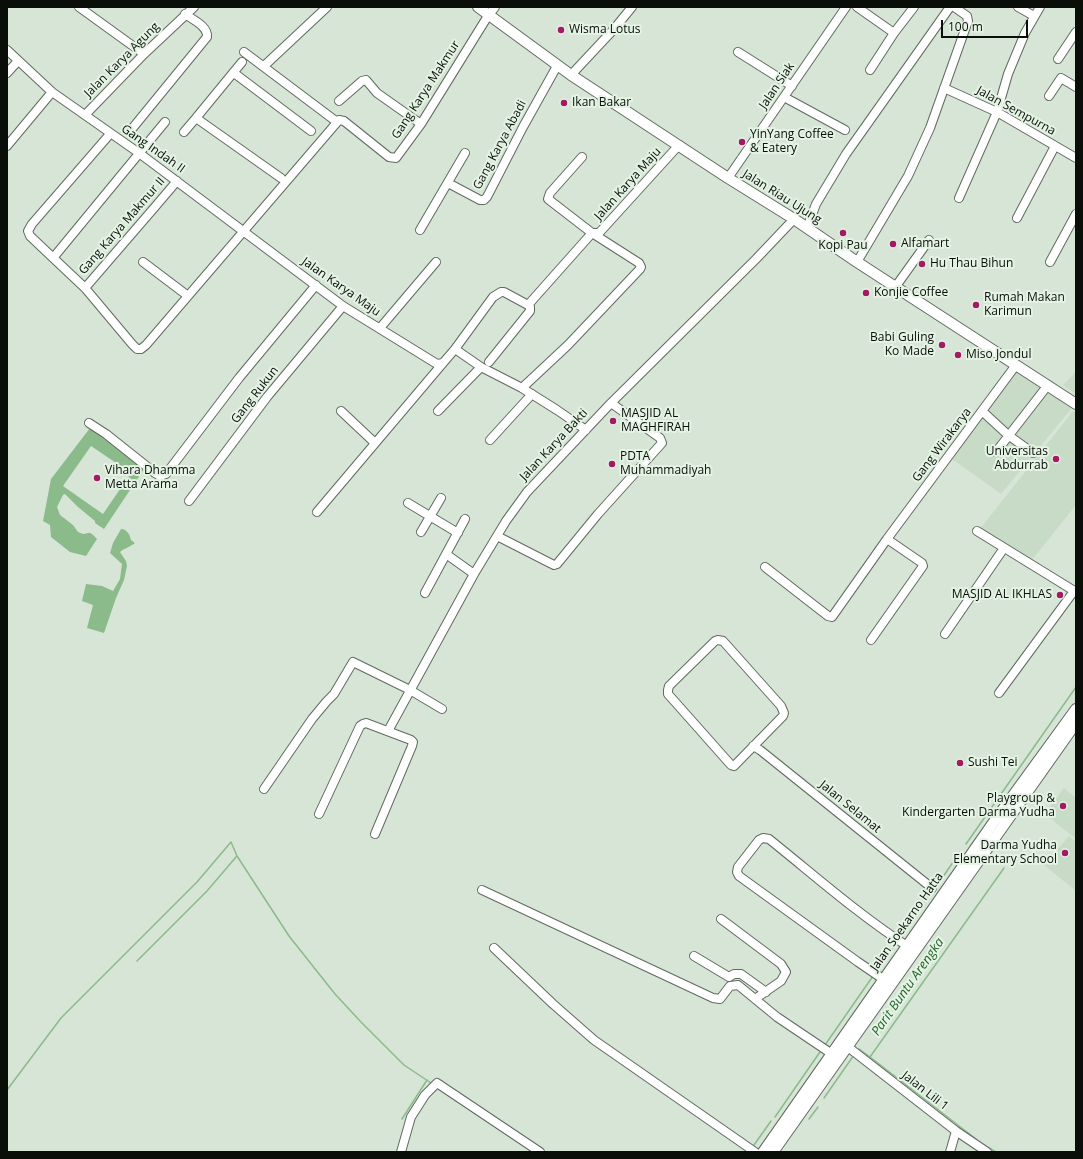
<!DOCTYPE html>
<style>
body{margin:0}
#map{position:relative;width:1083px;height:1159px;overflow:hidden;background:#d7e5d7;font-family:"Open Sans",sans-serif}
canvas{display:block}
.frame{position:absolute;inset:0;border:8px solid #090e09;pointer-events:none}
.scale{position:absolute;left:941px;top:20px;width:87px;height:18px;box-sizing:border-box;border:2px solid #090e09;border-top:0;padding-left:5px;font-size:12px;line-height:14px;white-space:nowrap;color:#090e09;-webkit-text-stroke:3px #e4f3e4;paint-order:stroke}
</style>
<div id="map">
<canvas width="1083" height="1159"></canvas>
<div class="frame"></div>
<div class="scale">100 m</div>
</div>
<script>
const g = document.querySelector('canvas').getContext('2d');
g.lineJoin = 'round';
function paint(path, color) { g.fillStyle = color; g.fill(path, 'evenodd'); }
function trace(path, color, width, dash) { g.strokeStyle = color; g.lineWidth = width; g.lineCap = dash ? 'butt' : 'round'; g.setLineDash(dash || []); g.stroke(path); }
function label(font, color, halo, rows, align = 'center') {
  g.font = font + ' "Open Sans",sans-serif'; g.lineWidth = 4; g.setLineDash([]); g.textBaseline = 'middle'; g.strokeStyle = halo; g.fillStyle = color; for (const [text, x, y, turn = 0] of rows) {
    g.save(); g.translate(x, y); g.rotate((+turn || 0) * Math.PI / 180); g.textAlign = isNaN(turn) ? turn : align; if (halo) g.strokeText(text, 0, 0); g.fillText(text, 0, 0); g.restore();
  }
}
const built = new Path2D(`
 M1017,371L1072,408L1001,494L952,459Z
 M1076,372V394L1063,385Z
 M1073,411L1076,413V505L1031,561L980,529Z
 M1064,788L1076,798V839L1045,814Z
 M1069,836L1076,842V891L1044,865Z`);
const water = new Path2D(`
 M90,428L144,469L104,529L95,523V521L78,507L65,494L63,495L57,507L60,515L73,525L78,532L83,534C92,533 89,531 97,539L86,556L70,552L51,537L50,525L43,521L51,479ZM91,446L131,473L103,514L63,486Z
 M121,529C127,529 130,535 131,540L135,543C132,546 125,548 120,552L126,561L127,566L124,580L116,598L104,633L87,628L93,605L82,601L86,584L102,586L113,591L120,579L122,564L110,553L113,543Z`);
const stream = new Path2D(`
 M966,844L1076,687
 M936,887L960,852
 M925,901L932,891
 M899,938L920,909
 M137,961L207,891L236,857
 M877,971L896,943
 M825,1045L873,976
 M858,1051L859,1049L870,1057L1004,868
 M870,1057L976,1139
 M7,1090L61,1018L197,882L231,842L237,856L289,936L335,994L361,1022L404,1065L431,1083
 M824,1098L854,1055
 M775,1117L822,1049
 M402,1119L427,1080
 M809,1119L818,1107
 M754,1145L771,1121
 M989,1148L996,1152`);
const minor = new Path2D(`
 M79,7L144,54
 M857,7L894,33
 M1018,7L1034,16
 M7,50L52,92L139,153L343,306L437,364L443,363L455,349L493,297L501,292H504L528,305L592,233L639,263L641,267L640,269L568,345L522,388
 M244,52L337,122
 M738,52L792,86
 M1058,59L1076,32
 M242,62L196,118L281,178
 M264,66L327,7
 M870,70L894,33L914,7
 M7,73L18,61
 M234,73L311,131
 M571,75L614,29L632,7
 M944,88L997,112L1076,158
 M1049,96L1061,78L1076,87
 M784,97L845,130
 M339,101L362,81L366,80L377,93L421,124
 M85,115L144,54L194,7
 M131,130L207,37C208,26 193,20 185,14
 M184,132L196,118
 M110,134L32,224L28,231L30,236L85,288L132,344L137,349H141L146,345L339,120L344,121L389,157L396,158L421,124L486,19L495,7
 M7,146L52,92
 M582,157L550,193L548,199L592,233H599L679,145
 M728,178L846,7
 M448,183L480,200H484L487,197L523,127L557,66
 M959,198L997,112L1008,74L1025,33L1040,7
 M1017,218L1055,146
 M807,228L816,204L846,154L950,7
 M420,230L465,153
 M53,258L165,122
 M143,262L188,296
 M857,262L908,176L930,128L968,21L967,16L954,7
 M1050,262L1076,214
 M896,286L929,240
 M85,288L154,208L177,181
 M380,328L436,262
 M455,349L481,367L522,388L557,410L586,430
 M489,362L530,311V307L528,305
 M341,411L375,443
 M438,411L481,367
 M982,411L1008,435L1033,453
 M89,423L106,434L155,473L160,476L166,474L239,378L316,285
 M490,440L532,394
 M996,452L1048,385
 M189,501L267,397L343,306
 M408,503L458,533
 M317,512L443,363
 M977,531L1076,592
 M421,532L441,498
 M497,536L548,562L554,565L557,564L598,514L662,443L660,438L611,403
 M446,554L474,574
 M765,567L828,616L832,617L887,539L1016,365
 M425,593L465,519
 M945,634L1004,548
 M718,640L723,641L781,706L784,713L783,716L734,766L731,765L668,694V690L669,686L715,641Z
 M871,640L923,566L922,563L887,539
 M999,693L1074,591
 M388,731L474,574L506,521L527,492L611,403L756,259L794,219
 M753,746L760,750L932,888
 M264,789L312,719L327,701L334,694L353,662L410,690L442,709
 M319,814L360,726L363,724L366,723L411,740L413,742L412,746L375,834
 M482,890L713,998L720,999L730,986L738,985L777,1017L832,1054
 M721,919L781,964L786,972L781,981L755,999
 M494,948L553,1004L594,1040L755,1152
 M694,956L729,977L734,974H741L766,992
 M883,979L858,962L739,876L737,872L738,867L759,840L763,838L769,839C814,875 858,914 907,946
 M848,1047L956,1131L987,1152
 M401,1152L411,1117L425,1095L437,1083L540,1152
 M950,1152L956,1131`);
const major = new Path2D(`
 M478,7L571,75L728,178L794,219L857,262L1076,404
 M763,1152L993,823L1076,709
 M773,1152L1076,723`);
const markers = [
 [561,30,4,"#a31962"],
 [564,103,4,"#a31962"],
 [742,142,4,"#a31962"],
 [843,233,4,"#a31962"],
 [893,244,4,"#a31962"],
 [922,264,4,"#a31962"],
 [866,293,4,"#a31962"],
 [976,305,4,"#a31962"],
 [942,345,4,"#a31962"],
 [958,355,4,"#a31962"],
 [613,421,4,"#a31962"],
 [1056,459,4,"#a31962"],
 [612,464,4,"#a31962"],
 [97,478,4,"#a31962"],
 [1060,595,4,"#a31962"],
 [960,763,4,"#a31962"],
 [1063,806,4,"#a31962"],
 [1065,853,4,"#a31962"]
];
const poiNames = [
 ["Wisma Lotus",569,30],
 ["Ikan Bakar",572,103],
 ["YinYang Coffee",750,135],
 ["& Eatery",750,149],
 ["Alfamart",901,244],
 ["Kopi Pau",843,246,"center"],
 ["Hu Thau Bihun",930,264],
 ["Konjie Coffee",874,293],
 ["Rumah Makan",984,298],
 ["Karimun",984,312],
 ["Babi Guling",934,338,"right"],
 ["Ko Made",934,352,"right"],
 ["Miso Jondul",966,355],
 ["MASJID AL",621,414],
 ["MAGHFIRAH",621,428],
 ["Universitas",1048,452,"right"],
 ["Abdurrab",1048,466,"right"],
 ["PDTA",620,457],
 ["Muhammadiyah",620,471],
 ["Vihara Dhamma",105,471],
 ["Metta Arama",105,485],
 ["MASJID AL IKHLAS",1052,595,"right"],
 ["Sushi Tei",968,763],
 ["Playgroup &",1055,799,"right"],
 ["Kindergarten Darma Yudha",1055,813,"right"],
 ["Darma Yudha",1057,846,"right"],
 ["Elementary School",1057,860,"right"]
];
const streetNames = [
 ["Jalan Karya Agung",122,60,-45],
 ["Jalan Siak",777,86,-56],
 ["Gang Karya Makmur",426,90,-57],
 ["Jalan Sempurna",1016,111,29],
 ["Gang Karya Abadi",500,145,-62],
 ["Gang Indah II",153,149,35],
 ["Jalan Karya Maju",628,184,-48],
 ["Jalan Riau Ujung",782,197,32],
 ["Gang Karya Makmur II",122,226,-49],
 ["Jalan Karya Maju",341,287,35],
 ["Gang Rukun",255,395,-52],
 ["Jalan Karya Bakti",554,445,-47],
 ["Gang Wirakarya",942,445,-53],
 ["Jalan Selamat",850,807,39],
 ["Jalan Soekarno Hatta",907,922,-55],
 ["Jalan Lili 1",925,1091,38]
];
const waterNames = [
 ["Parit Buntu Arengka",908,987,-55]
];
paint(built, '#c7dbc7');
paint(water, '#8bba8b');
trace(stream, '#8bba8b', 1.5);
trace(minor, '#5f6b5f', 10);
trace(major, '#5f6b5f', 12);
trace(minor, '#fff', 8);
trace(major, '#fff', 10);
for (const [x, y, r, color] of markers) { const dot = new Path2D(); dot.arc(x, y, r, 0, 2 * Math.PI); g.fillStyle = color; g.fill(dot); trace(dot, '#e4f3e4', 1.5); }
label('12px', '#090e09', '#e4f3e4', poiNames, 'left');
label('12px', '#090e09', '#e4f3e4', streetNames);
label('italic 13px', '#236429', '#e4f3e4', waterNames);
</script>
